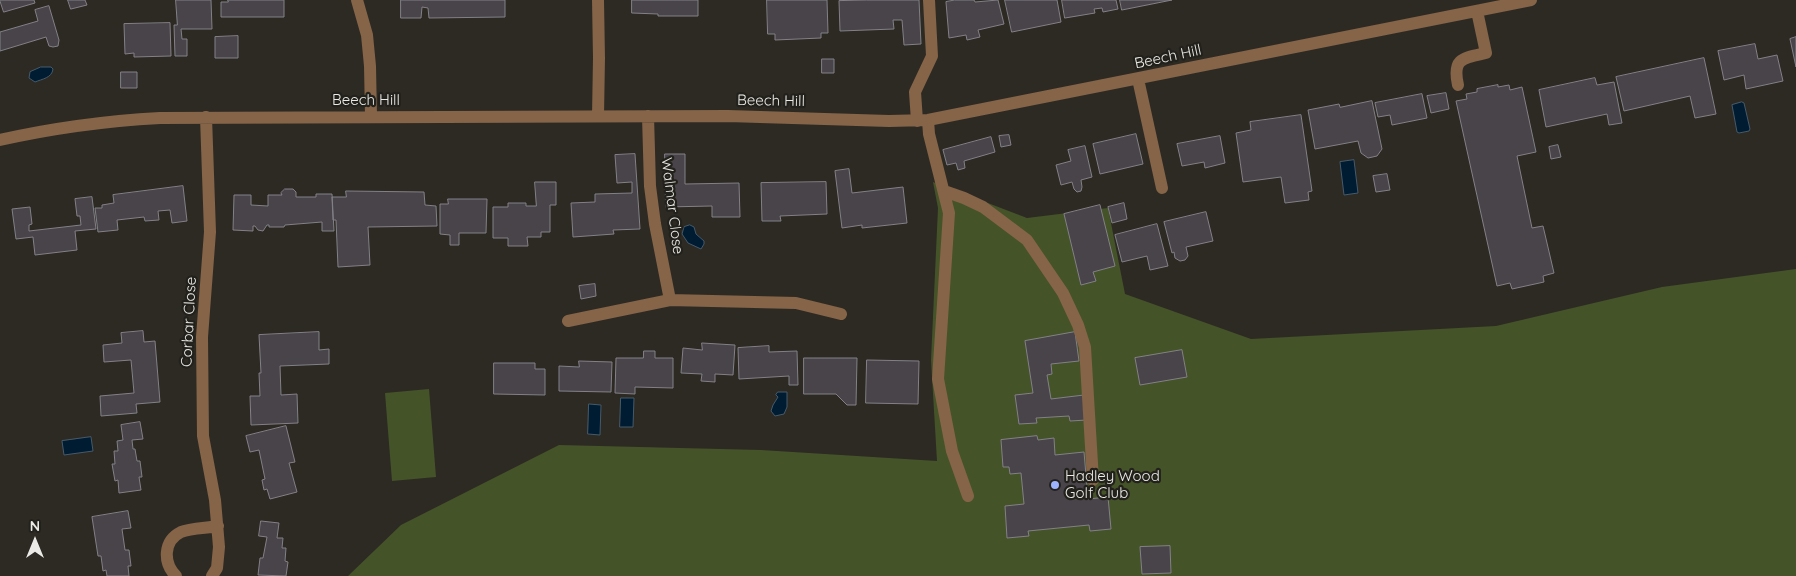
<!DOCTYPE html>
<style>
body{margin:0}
#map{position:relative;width:1796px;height:576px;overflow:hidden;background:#2d2a24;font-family:Quicksand,sans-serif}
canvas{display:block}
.north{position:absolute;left:10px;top:516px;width:50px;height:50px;-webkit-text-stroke:4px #23211b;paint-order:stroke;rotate:0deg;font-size:14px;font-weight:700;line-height:20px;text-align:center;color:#ebeae6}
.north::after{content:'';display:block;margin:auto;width:18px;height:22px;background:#ebeae6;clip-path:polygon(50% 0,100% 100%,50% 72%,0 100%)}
</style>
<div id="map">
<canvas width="1796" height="576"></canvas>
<div class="north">N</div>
</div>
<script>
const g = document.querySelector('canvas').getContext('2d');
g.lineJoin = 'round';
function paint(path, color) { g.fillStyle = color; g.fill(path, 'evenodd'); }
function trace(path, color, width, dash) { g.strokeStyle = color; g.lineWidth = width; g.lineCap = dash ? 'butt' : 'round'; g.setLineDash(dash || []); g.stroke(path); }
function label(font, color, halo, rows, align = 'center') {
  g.font = font + ' Quicksand,sans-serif'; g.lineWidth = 4.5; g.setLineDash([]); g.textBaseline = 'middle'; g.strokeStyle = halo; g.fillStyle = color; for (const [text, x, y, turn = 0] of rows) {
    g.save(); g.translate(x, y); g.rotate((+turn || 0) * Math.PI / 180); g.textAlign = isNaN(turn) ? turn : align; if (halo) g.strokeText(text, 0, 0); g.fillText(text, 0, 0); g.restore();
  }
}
const green = new Path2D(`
 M933,182L1027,218L1108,208L1125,294L1251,339L1496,326L1662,287L1796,269V576H348L401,525L559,445L761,450L937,461L931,360L938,208Z
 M429,389L436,477L392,481L385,393Z`);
const water = new Path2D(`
 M41,67H51L53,69C52,78 42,79 35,82L29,78L30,72Z
 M1742,102L1744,103L1750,129L1749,131L1739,133L1737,132L1732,105Z
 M1354,160L1358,193L1344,195L1340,162Z
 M690,225L694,227L696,234L704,241V244L701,249L688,243L682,234L684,227Z
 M778,392H787V407L784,414L775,416L771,411L773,405L778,397L776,395Z
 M621,398H634L633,427H620Z
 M589,404L601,405L600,435L588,434Z
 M91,437L93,451L64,455L62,441Z`);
const building = new Path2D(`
 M0,0H34L35,3L4,12Z
 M68,0H85L87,5L71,9Z
 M176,0H211L212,29H181L182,39H187V56H175L174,25H177Z
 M228,0H284V17H221V2H228Z
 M401,0H505V17L429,18L428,8L422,7L421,18H401Z
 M632,0H698V16H658V14L632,13Z
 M767,0H827L828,33H821V38L775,40V34H768Z
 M867,0H919L921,44L904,45L902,20H893L894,29L840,31L839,1Z
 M955,0H974L975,2L998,0L1004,24L978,30L980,37L967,40L966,35L949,38L946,2Z
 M1005,0H1057L1061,22L1012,32Z
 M1062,0H1116L1118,9L1103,12L1102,8L1094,9L1095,13L1065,18Z
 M1120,0H1172L1122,10Z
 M49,6L59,40L58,46L53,47L49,46L46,37L0,51V32L38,21L35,10Z
 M170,23L171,56L134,57V53L125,54L124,24Z
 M238,36V58H215V37Z
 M1796,37V67L1790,39Z
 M1755,44L1758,59L1777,55L1783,81L1746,89L1744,75L1724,80L1718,51Z
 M1704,58L1716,114L1695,118L1690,96L1624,111L1616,77Z
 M822,59H834V73H822Z
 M121,72H137V88H121Z
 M1595,78L1597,85L1614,82L1622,123L1609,125L1607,114L1546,127L1539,90Z
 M1498,85V87L1509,85L1510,90L1522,87L1536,152L1517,156L1532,228L1543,226L1554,273L1543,276L1544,282L1512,289L1510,283L1497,286L1456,101L1467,99L1466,94L1477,92V89Z
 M1446,93L1449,109L1431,113L1427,96Z
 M1422,94L1427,118L1392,125L1390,115L1378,117L1375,103Z
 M1372,101L1382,149L1377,156L1368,158L1361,153L1358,141L1315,149L1308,110L1339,104L1340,107Z
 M1301,115L1312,191L1308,192L1309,200L1285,203L1281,177L1243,182L1236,133L1251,130L1250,122Z
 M1136,134L1143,164L1100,174L1093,144Z
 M1009,135L1011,145L1001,147L999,136Z
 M1220,136L1225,163L1205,168L1204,162L1182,166L1177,144Z
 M991,137L995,152L964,161L965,168L958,170L956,163L947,165L943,150Z
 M1558,145L1561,157L1551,159L1549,147Z
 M1085,146L1092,177L1081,180L1082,187L1081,191L1077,192L1074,189L1072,182L1061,185L1056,165L1071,161L1068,150Z
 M635,154L640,229L613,230L614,234L573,237L571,203L595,202V194L632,193V182L617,183L615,155Z
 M665,154H685V184L739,183L740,217H712V206L666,207Z
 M849,169L852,193L903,187L907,223L862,228V225L842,228L835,171Z
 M1387,174L1390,190L1376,192L1373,176Z
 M535,182H556V205H550V232H541V237H527L528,246H508V238H493V207H508V203H526V206H536Z
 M826,182L827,214L780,216L781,221H762L761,183Z
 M183,186L187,221L172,223L170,210L158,211L159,220L145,221L144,217L117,220L118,230L98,232L95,208H102V205L114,203L113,195Z
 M285,189H293L296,192V197H316V194H332L334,231H322V222L285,225L284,227H269V225H267L263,231L258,230L255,226H253V231L233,230L234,195H251V205L268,206V195H282L281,193Z
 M346,191L424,192L425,205L436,206L437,226L368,227L370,265L338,267L336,220H333L332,197H346Z
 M92,197L96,229L75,231L77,250L35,255L33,237L16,239L12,209L30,207L32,224L29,225V231L81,225L80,216H77L75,199Z
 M448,199H487L486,233H459V245H450V235L440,234V204H448Z
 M1124,203L1127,219L1112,223L1108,207Z
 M1100,205L1115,266L1093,272L1096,281L1081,285L1064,214Z
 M1206,212L1213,241L1186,247L1188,256L1185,260L1180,261L1175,258L1174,252L1172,253L1164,222Z
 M1157,224L1168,266L1150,270L1147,256L1122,262L1115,235Z
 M595,284L596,296L581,299L579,286Z
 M143,331L144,342L155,341L160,402L136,404L137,413L101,416L100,396L134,393L131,360L104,362L103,345L122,343L121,333Z
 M319,332V350L329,349V364L280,366L281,395L297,394L298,423L251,425L250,396H260L259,373H261L259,335Z
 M1075,332L1079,361L1051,364L1052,374L1047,375L1051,399L1084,395L1087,420L1070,421L1069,416L1036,418L1037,423L1019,424L1015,395L1033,393L1025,341Z
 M702,343L735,345L733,375L715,374V382L701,381L702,374L681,373L683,348L702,350Z
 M769,346V352L797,351L798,385H789V376L739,379L738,348Z
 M1182,350L1187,377L1140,385L1135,358Z
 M644,351H655V358H673V388L635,387V394L615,393L616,358H643Z
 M804,358H857L856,405H847L836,394H804Z
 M867,360L919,361L918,404L866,403Z
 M579,361L612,362L611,392L559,391V366L579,367Z
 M494,363H535V369H545V395L494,394Z
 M140,422L143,439L132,440L133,449H135L137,461H140L142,477H139L141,490L119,493L118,480L115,481L112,464H115L114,451H118L117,441L123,440L121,425Z
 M286,426L295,462L289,463L297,492L270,499L267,489L264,490L262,480L265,479L259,450L250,452L246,436Z
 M1037,436L1038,440L1054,438L1055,455L1084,452L1088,499L1108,497L1111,529L1090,531L1089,525L1028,531L1029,536L1007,538L1005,506L1024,504L1021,473L1010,474L1009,467H1003L1001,440Z
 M128,511L131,528L122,529L125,550H129L131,566H128L129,576H107L106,570L103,571L101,556H98L92,517Z
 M261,521L279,523L277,538H283L282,548H286L285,561L288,562L286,576L258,575L260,558H263L267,537L259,536Z
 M1170,546L1171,573L1142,574L1140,547Z`);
const minor = new Path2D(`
 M357,0L367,35L370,66L371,116
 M598,0L599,58L598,116
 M1138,79L1162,188
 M1458,85C1452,58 1463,58 1486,53L1477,11
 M648,116L650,186L655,224L670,300L796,303L841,314
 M206,117L210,232L202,337L203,436L215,500L219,547L217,568L212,576
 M928,120L929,134L949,213L938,379L952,451L968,496
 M917,121L915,92L932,56L929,0
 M0,140C53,128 106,121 160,118L728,116L889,121L928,120L1531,0
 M944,191L964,198L983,207L1027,240L1063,293L1078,325L1085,347L1093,480
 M568,321L670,300
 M176,576C163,563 163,541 181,532C190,528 208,528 218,526`);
const markers = [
 [1055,485,5,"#9eb3fd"]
];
const streetNames = [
 ["Beech Hill",1168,57,-12],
 ["Beech Hill",366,100],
 ["Beech Hill",771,101,1],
 ["Walmar Close",672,206,83],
 ["Corbar Close",189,322,-87]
];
const poiNames = [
 ["Hadley Wood",1065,476],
 ["Golf Club",1065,493]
];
paint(green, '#455329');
paint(water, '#001c33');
trace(water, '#465a69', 1);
paint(building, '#48444a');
trace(building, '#838087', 1);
trace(minor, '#856448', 12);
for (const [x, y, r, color] of markers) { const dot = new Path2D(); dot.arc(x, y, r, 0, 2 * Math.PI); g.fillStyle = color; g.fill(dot); trace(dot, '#23211b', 2); }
label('15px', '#ebeae6', '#23211b', streetNames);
label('15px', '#ebeae6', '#23211b', poiNames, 'left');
</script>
